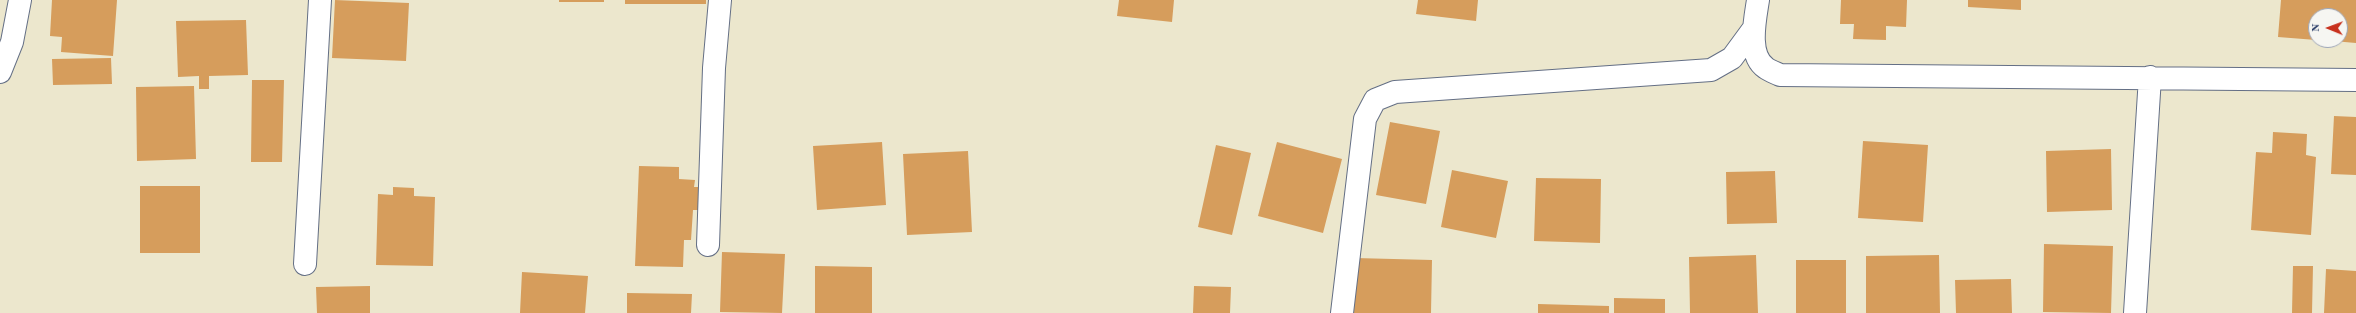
<!DOCTYPE html>
<style>
body{margin:0}
#map{position:relative;width:2356px;height:313px;overflow:hidden;background:#ece7cd;font-family:"Old Standard TT",serif}
canvas{display:block}
.north{position:absolute;left:2308px;top:8px;width:40px;height:40px;box-sizing:border-box;background:#f6f6f2;border:1px solid #9ea6b7;border-radius:50%;rotate:271deg;font-size:11px;font-weight:700;line-height:16px;text-align:center;color:#1b2f5e}
.north::after{content:'';display:block;margin:auto;width:14px;height:18px;background:#c8321e;clip-path:polygon(50% 0,100% 100%,50% 72%,0 100%)}
</style>
<div id="map">
<canvas width="2356" height="313"></canvas>
<div class="north">N</div>
</div>
<script>
const g = document.querySelector('canvas').getContext('2d');
g.lineJoin = 'round';
function paint(path, color) { g.fillStyle = color; g.fill(path, 'evenodd'); }
function trace(path, color, width, dash) { g.strokeStyle = color; g.lineWidth = width; g.lineCap = dash ? 'butt' : 'round'; g.setLineDash(dash || []); g.stroke(path); }
const building = new Path2D(`
 M52,0H117L113,56L61,52L62,37L50,36Z
 M335,0L409,3L406,61L332,58Z
 M559,0H604V2H559Z
 M625,0H706V4H625Z
 M1119,0H1174L1172,22L1117,16Z
 M1418,0H1478L1476,21L1416,14Z
 M1841,0H1907L1906,27L1886,26V40L1853,39L1854,24H1840Z
 M1968,0H2021V10L1968,7Z
 M2281,0H2356V43L2333,41L2340,40V16H2316V40L2278,37Z
 M246,20L248,75L209,76V89H199V76L178,77L176,21Z
 M111,58L112,84L53,85L52,59Z
 M252,80H284L282,162H251Z
 M194,86L196,159L137,161L136,87Z
 M2334,116L2356,117V175L2331,174Z
 M1390,122L1440,131L1426,204L1376,195Z
 M2273,132L2307,134L2306,155L2316,157L2311,235L2251,230L2256,152L2272,153Z
 M1863,141L1928,145L1923,222L1858,218Z
 M882,142L886,205L817,210L813,146Z
 M1277,142L1342,159L1323,233L1258,216Z
 M1216,145L1251,153L1232,235L1198,227Z
 M2111,149L2112,210L2047,212L2046,151Z
 M968,151L972,232L907,235L903,154Z
 M639,166L679,167V179L695,180L694,187H703L702,210H693L691,240H684L683,267L635,266Z
 M1452,170L1508,181L1496,238L1441,227Z
 M1775,171L1777,223L1727,224L1726,172Z
 M1536,178L1601,179L1600,243L1534,241Z
 M140,186H200V253H140Z
 M393,187L414,188V196L435,197L433,266L376,265L378,194L393,195Z
 M2044,244L2113,246L2111,313L2043,312Z
 M722,252L785,254L782,313L720,312Z
 M1756,255L1758,313H1690L1689,257Z
 M1939,255L1940,313H1866V256Z
 M1355,258L1432,260L1431,313H1354Z
 M1796,260H1846V313H1796Z
 M815,266L872,267V313H815Z
 M2293,266H2313L2312,313H2292Z
 M2326,269L2356,271V313H2324Z
 M522,272L588,276L585,313H520Z
 M2011,279L2012,313H1956L1955,280Z
 M370,286V313H317L316,287Z
 M1194,286L1231,287L1230,313H1193Z
 M627,293L692,294L691,313H627Z
 M1614,298L1665,299V313H1614Z
 M1538,304L1609,306V313H1538Z`);
const minor = new Path2D(`
 M1758,0C1755,20 1747,55 1766,68C1770,71 1776,73 1780,75L2356,80
 M0,72L12,42L20,0
 M708,245L714,68L720,0
 M305,264L320,0
 M1342,313L1365,119L1375,100L1395,92L1711,70L1732,58L1754,28
 M2135,313L2150,77`);
paint(building, '#d69d5c');
trace(minor, '#646f85', 24);
trace(minor, '#fff', 22);
</script>
